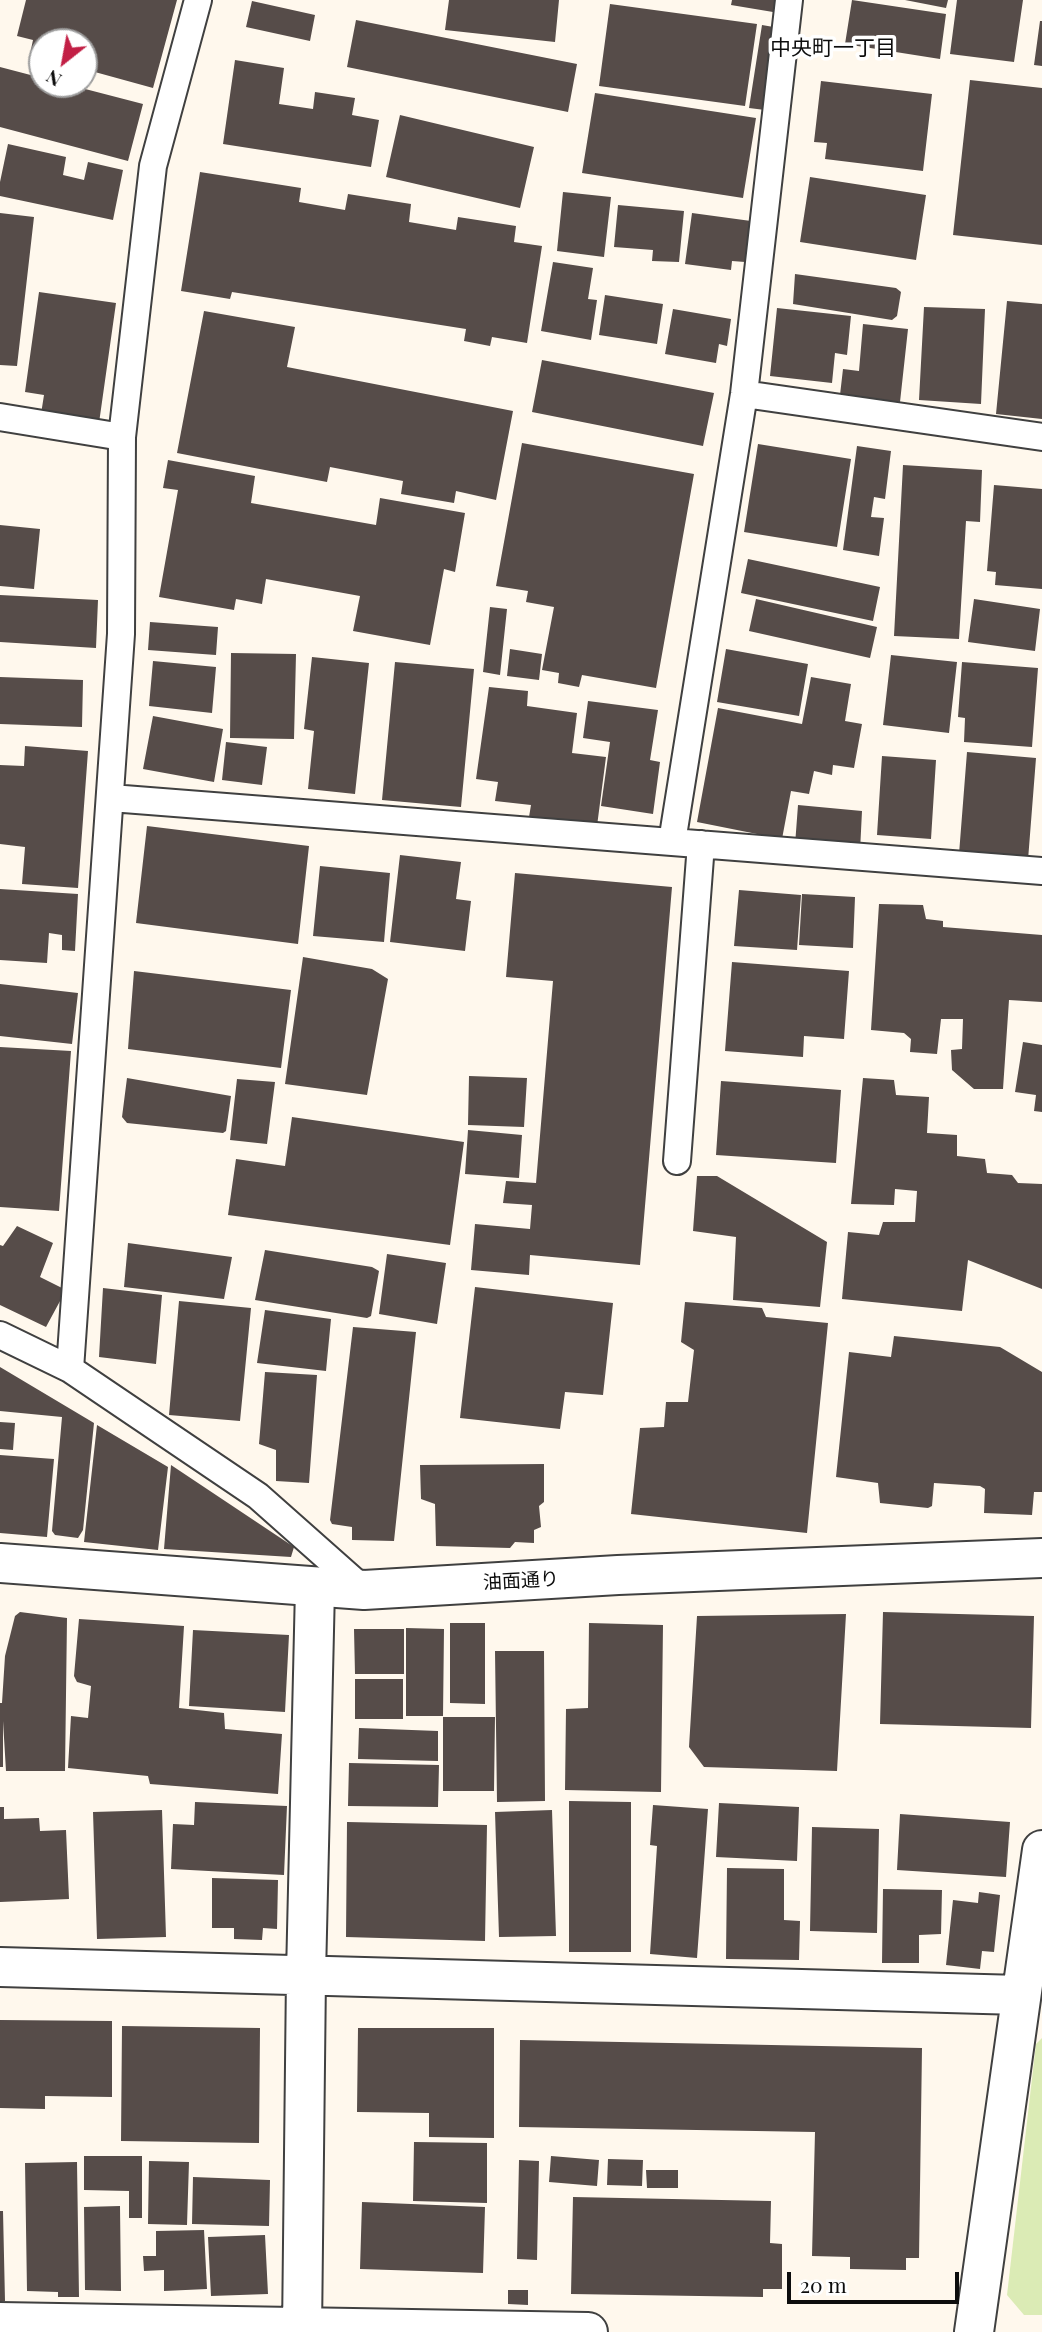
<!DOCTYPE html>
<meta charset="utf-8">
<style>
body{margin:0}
#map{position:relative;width:1042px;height:2332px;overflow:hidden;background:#fff8ed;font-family:"Playfair Display",serif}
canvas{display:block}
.north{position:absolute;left:28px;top:28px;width:70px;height:70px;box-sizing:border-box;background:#fff;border:2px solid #9e9e9e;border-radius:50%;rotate:211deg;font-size:19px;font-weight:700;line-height:28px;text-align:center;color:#0d0d0d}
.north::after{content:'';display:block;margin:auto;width:24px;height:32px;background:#c21f45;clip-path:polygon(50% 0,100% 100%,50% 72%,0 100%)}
.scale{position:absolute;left:787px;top:2272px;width:172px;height:32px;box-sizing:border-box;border:4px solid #0d0d0d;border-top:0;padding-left:9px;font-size:21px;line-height:24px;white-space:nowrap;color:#0d0d0d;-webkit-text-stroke:5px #fff;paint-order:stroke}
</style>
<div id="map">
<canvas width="1042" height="2332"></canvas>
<div class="north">N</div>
<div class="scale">20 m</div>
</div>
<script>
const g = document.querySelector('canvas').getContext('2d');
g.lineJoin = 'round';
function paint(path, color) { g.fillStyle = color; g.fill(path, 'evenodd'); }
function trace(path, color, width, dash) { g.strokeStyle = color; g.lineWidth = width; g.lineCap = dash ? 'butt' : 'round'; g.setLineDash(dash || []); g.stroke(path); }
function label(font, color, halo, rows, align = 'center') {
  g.font = font + ' "Playfair Display","Noto Sans JP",serif'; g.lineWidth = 7; g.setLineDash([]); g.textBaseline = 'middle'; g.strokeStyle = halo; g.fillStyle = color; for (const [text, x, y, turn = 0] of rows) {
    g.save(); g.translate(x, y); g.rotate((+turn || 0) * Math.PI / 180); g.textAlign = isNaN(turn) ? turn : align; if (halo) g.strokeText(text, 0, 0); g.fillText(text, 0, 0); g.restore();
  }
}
const green = new Path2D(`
 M1042,2038V2315H1024L1007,2295L1036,2044Z`);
const building = new Path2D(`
 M26,0H177L153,88L84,69V42H42V57L30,54L33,40L17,36Z
 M449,0H559L555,42L445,30Z
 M732,0H781L779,13L731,5Z
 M852,0L946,14L940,59L845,44Z
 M905,0H948L946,8Z
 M957,0H1023L1014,62L950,54Z
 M252,1L315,15L310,41L246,27Z
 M610,4L757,24L745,106L599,86Z
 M356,20L577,64L568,112L347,67Z
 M1040,21H1042V66L1034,65Z
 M762,25L785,29L773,111L749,108Z
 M235,60L284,68L279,104L313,109L315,92L355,98L352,115L379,120L371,167L223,144Z
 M0,67L42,78V84H66L143,104L128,161L0,127Z
 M970,80L1042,88V245L953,235Z
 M821,81L932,94L923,171L825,159L827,143L814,142Z
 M595,93L756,118L743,198L582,173Z
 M400,115L534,147L520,208L386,177Z
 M8,144L66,157L63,175L84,180L88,162L123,170L113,220L0,196V182Z
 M200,172L301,188L299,202L345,210L348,194L411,204L409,222L456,230L458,217L516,226L514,242L542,246L527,343L492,337L490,346L464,341L466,329L232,292L230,299L181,291Z
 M810,177L926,195L916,260L800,242Z
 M563,192L611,197L604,257L557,251Z
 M618,205L684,211L679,262L652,261L653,250L614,247Z
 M0,213L34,217L17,366L0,365Z
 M692,213L751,221L745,262L732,261L731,270L685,264Z
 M553,262L593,268L588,299L597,300L591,340L541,331Z
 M795,274L896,288L901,292L897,316L892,320L793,304Z
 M39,292L116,303L99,423L41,414L44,395L25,392Z
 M605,295L663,304L657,344L599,335Z
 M1007,301L1042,304V419L996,414Z
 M924,307L985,309L981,404L919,400Z
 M777,308L851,316L847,355L835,353L832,383L770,376Z
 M673,309L731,319L727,346L719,344L716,363L665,354Z
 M204,311L295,327L287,367L513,411L496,500L456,491L454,503L401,494L403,481L330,467L327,482L177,453Z
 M863,324L908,329L900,402L840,395L843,369L859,371Z
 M542,360L714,393L703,446L532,412Z
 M522,443L694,474L656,688L582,675L579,687L558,683L559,673L542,670L554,607L526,602L528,591L496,586Z
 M758,444L851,459L837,547L744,532Z
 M857,446L891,451L885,499L874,497L871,517L884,518L879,556L843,550Z
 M168,460L255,476L251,503L376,525L380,498L465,513L455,572L444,569L430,645L353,631L360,596L266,579L262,604L236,599L234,610L159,597L178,490L163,488Z
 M903,465L982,470L980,522L966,521L959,639L894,636Z
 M994,485L1042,489V589L995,585L996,572L987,571Z
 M0,525L40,529L34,589L0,586Z
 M748,559L880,587L873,621L741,593Z
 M0,595L98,600L96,648L0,642Z
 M756,599L877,627L870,658L749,631Z
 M974,599L1040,609L1035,651L968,642Z
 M490,607L507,609L500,675L483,672Z
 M150,622L218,627L216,655L148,650Z
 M510,649L542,654L539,680L507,676Z
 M726,649L808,664L799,716L717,702Z
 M231,653L296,654L294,739L230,738Z
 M891,655L957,662L949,733L883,725Z
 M312,657L369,663L355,794L308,789L314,731L304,729Z
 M153,661L216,667L212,713L149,706Z
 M395,662L474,669L461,807L382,800Z
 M962,662L1038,668L1032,747L964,742L965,718L958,717Z
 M0,677L83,680L82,727L0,724Z
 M811,677L851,684L845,721L862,724L854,768L833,765L832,775L814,771L809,794L791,791L782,839L697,822L718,708L802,724Z
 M489,687L528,691L527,706L577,713L572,753L606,757L597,826L529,817L531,805L495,801L498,782L476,779Z
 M588,701L658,710L650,760L660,762L653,814L601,806L610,742L583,738Z
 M153,716L223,729L214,782L143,769Z
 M226,742L267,747L262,785L222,780Z
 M25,746L88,751L78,888L22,884L25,847L0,844V765L24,766Z
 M967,752L1036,758L1028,860L959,854Z
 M882,756L936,760L931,839L877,835Z
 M798,805L862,811L860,851L795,845Z
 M147,826L309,846L298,944L136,923Z
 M400,855L461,862L456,899L471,901L465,951L390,942Z
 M320,866L390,873L384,942L313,936Z
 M515,873L672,887L640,1265L530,1255L529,1275L471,1270L475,1224L530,1229L532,1205L503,1203L506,1181L536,1183L553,981L506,977Z
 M0,889L78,894L75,951L62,950V935L49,933L47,963L0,960Z
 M739,890L801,895L797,950L734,946Z
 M802,894L855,897L853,948L799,945Z
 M879,904L923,905L926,919L943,921V927L1042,935V1002L1009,1000L1003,1089H974L952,1070L951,1050L962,1049L963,1019H941L937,1054L910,1052L911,1039L904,1033L871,1030Z
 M303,957L372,969L388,979L367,1095L285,1084Z
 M732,962L849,971L844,1039L804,1036L803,1057L725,1051Z
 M134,971L291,990L281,1068L128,1049Z
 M0,984L78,993L72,1044L0,1036Z
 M1023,1042L1042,1045V1112L1034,1111L1036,1095L1015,1092Z
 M0,1047L71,1051L59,1211L0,1207Z
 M469,1076L527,1078L524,1127L468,1125Z
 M127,1078L231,1096L226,1131L223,1133L127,1123L122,1117Z
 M863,1078L894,1080L896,1095L929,1097L927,1133L957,1135V1156L985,1159L987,1173L1012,1175L1018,1183L1042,1184V1289L968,1260L962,1311L842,1299L848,1232L879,1235L883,1222H915L917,1191L895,1189L894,1205L851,1204Z
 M237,1079L275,1082L267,1144L230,1140Z
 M721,1081L841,1090L836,1163L716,1155Z
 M292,1117L464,1142L450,1245L228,1215L236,1159L285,1166Z
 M468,1130L522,1135L519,1178L465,1174Z
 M697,1176H717L827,1242L820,1307L733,1300L736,1237L693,1231Z
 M17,1226L53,1243L40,1277L66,1290L46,1327L0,1305V1245L3,1246Z
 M128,1243L232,1257L224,1299L124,1287Z
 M265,1250L372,1267L379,1271L371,1316L367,1318L255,1300Z
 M387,1254L446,1263L437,1324L379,1314Z
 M475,1287L613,1303L603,1395L565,1392L560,1429L460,1418Z
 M103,1288L162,1295L156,1364L99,1357Z
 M179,1301L251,1308L240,1421L169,1415Z
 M685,1302L762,1308L766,1317L828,1323L807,1533L631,1514L640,1428L664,1427L666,1402H688L694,1350L681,1342Z
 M265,1310L331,1319L326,1371L257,1363Z
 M353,1327L416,1332L394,1541L352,1540V1527L332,1524L330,1520Z
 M894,1336L1000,1347L1042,1372V1492H1034L1032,1515L984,1513L985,1489L980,1486L934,1483L932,1506L928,1508L880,1503L878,1483L836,1477L849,1352L891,1357Z
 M0,1367L94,1423L83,1530L78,1538L55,1535L52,1531L62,1417L0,1411Z
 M265,1372L317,1375L309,1483L276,1481V1450L259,1444Z
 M0,1422L15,1423L13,1450L0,1449Z
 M97,1425L168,1467L158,1550L84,1542Z
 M0,1455L54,1459L47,1537L0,1533Z
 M544,1464V1502L539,1506L541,1527L534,1530V1543L515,1542L510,1548L436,1546L435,1504L421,1499L420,1465Z
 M171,1465L294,1547L291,1557L164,1549Z
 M20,1612L67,1618L65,1771H6L3,1721V1767H0V1703H2L5,1656L15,1616Z
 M883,1612L1034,1616L1031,1728L880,1724Z
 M846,1614L837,1771L704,1767L689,1747L697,1616Z
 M79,1619L184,1626L179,1708L224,1713L225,1729L282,1734L278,1794L150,1784L148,1776L68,1768L71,1716L88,1718L91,1686L77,1682L74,1676Z
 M450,1623H485V1704L450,1703Z
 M589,1623L663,1625L661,1792L565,1790L566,1709L588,1708Z
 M406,1628L444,1629L443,1716H406Z
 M354,1629H404V1674H355Z
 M193,1630L289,1635L285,1712L189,1706Z
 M495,1651H544L545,1801L497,1802Z
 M355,1679H403V1719H355Z
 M443,1717H495L494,1791H443Z
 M359,1728L438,1731V1761L358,1759Z
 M349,1763L439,1765L438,1807L348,1806Z
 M569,1801L631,1802V1952H569Z
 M195,1802L287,1806L284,1875L171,1869L173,1824L194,1825Z
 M719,1803L799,1807L797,1861L716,1857Z
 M653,1805L708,1809L697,1958L650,1954L657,1846L650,1845Z
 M0,1807H4V1819L39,1818L40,1831L66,1830L69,1899L0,1902Z
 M162,1810L166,1937L97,1939L93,1812Z
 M552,1810L556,1936L499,1937L495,1812Z
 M900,1814L1010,1822L1006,1877L897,1870Z
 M347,1822L487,1825L485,1941L346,1937Z
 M812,1827L879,1829L877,1933L810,1931Z
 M727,1868L784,1869V1920L800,1921L799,1960L726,1959Z
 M212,1878L278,1880L277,1929L263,1928L262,1940L234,1939V1928H212Z
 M883,1889L942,1890L941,1934L919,1935V1963H882Z
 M979,1892L1000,1895L994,1952L982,1951L980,1969L946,1965L953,1900L978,1903Z
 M0,2020L112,2021V2097L45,2096V2109L0,2108Z
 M122,2026L260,2028L259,2143L121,2141Z
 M358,2028H494V2138L429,2137V2113L357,2112Z
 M520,2040L922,2048L919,2258H906V2270L850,2269V2257L812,2256L815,2132L519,2127Z
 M414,2142L487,2143V2203L413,2201Z
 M84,2156H142V2218H129V2191L84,2190Z
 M551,2156L599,2160L597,2186L549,2182Z
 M608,2159L643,2160L642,2186L607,2185Z
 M519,2160L539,2161L537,2260L517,2259Z
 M149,2161L189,2162L187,2225L148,2224Z
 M77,2162L79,2297H58V2292L27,2291L25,2163Z
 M646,2170H678V2188H647Z
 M193,2177L270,2180L269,2226L192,2224Z
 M573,2197L771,2201L770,2243L782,2244V2289H763V2297L571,2294Z
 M362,2202L485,2207L483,2273L360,2269Z
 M120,2206L121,2291L85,2290L84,2207Z
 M0,2211H3L5,2301H0Z
 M204,2230L207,2289L164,2291V2270L144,2271L143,2256H156V2231Z
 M265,2235L268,2294L211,2296L208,2237Z
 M508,2290H528V2305L508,2304Z`);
const service = new Path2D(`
 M744,394L1042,437
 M0,417L122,437
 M111,798L1042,871
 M672,842L744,394L789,0
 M677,1161L701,844
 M0,1335L70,1369L258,1496L364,1590
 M70,1369L121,634L122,437L153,166L198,0`);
const minor = new Path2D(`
 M0,1967L1020,1995
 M0,2322L588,2332
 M302,2332L306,1975L315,1588
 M974,2332L1042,1850`);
const tertiary = new Path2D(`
 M0,1563L364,1590L618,1575L1042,1558`);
const streetNames = [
 ["油面通り",521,1581,-3]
];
const neighbourhoodNames = [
 ["中央町一丁目",833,48]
];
paint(green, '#dbebb5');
paint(building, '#564c49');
trace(service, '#404040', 30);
trace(minor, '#404040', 42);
trace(tertiary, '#404040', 42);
trace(service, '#fff', 26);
trace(minor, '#fff', 38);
trace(tertiary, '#fff', 38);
label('19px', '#0d0d0d', '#fff', streetNames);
label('21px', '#0d0d0d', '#fff', neighbourhoodNames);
</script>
